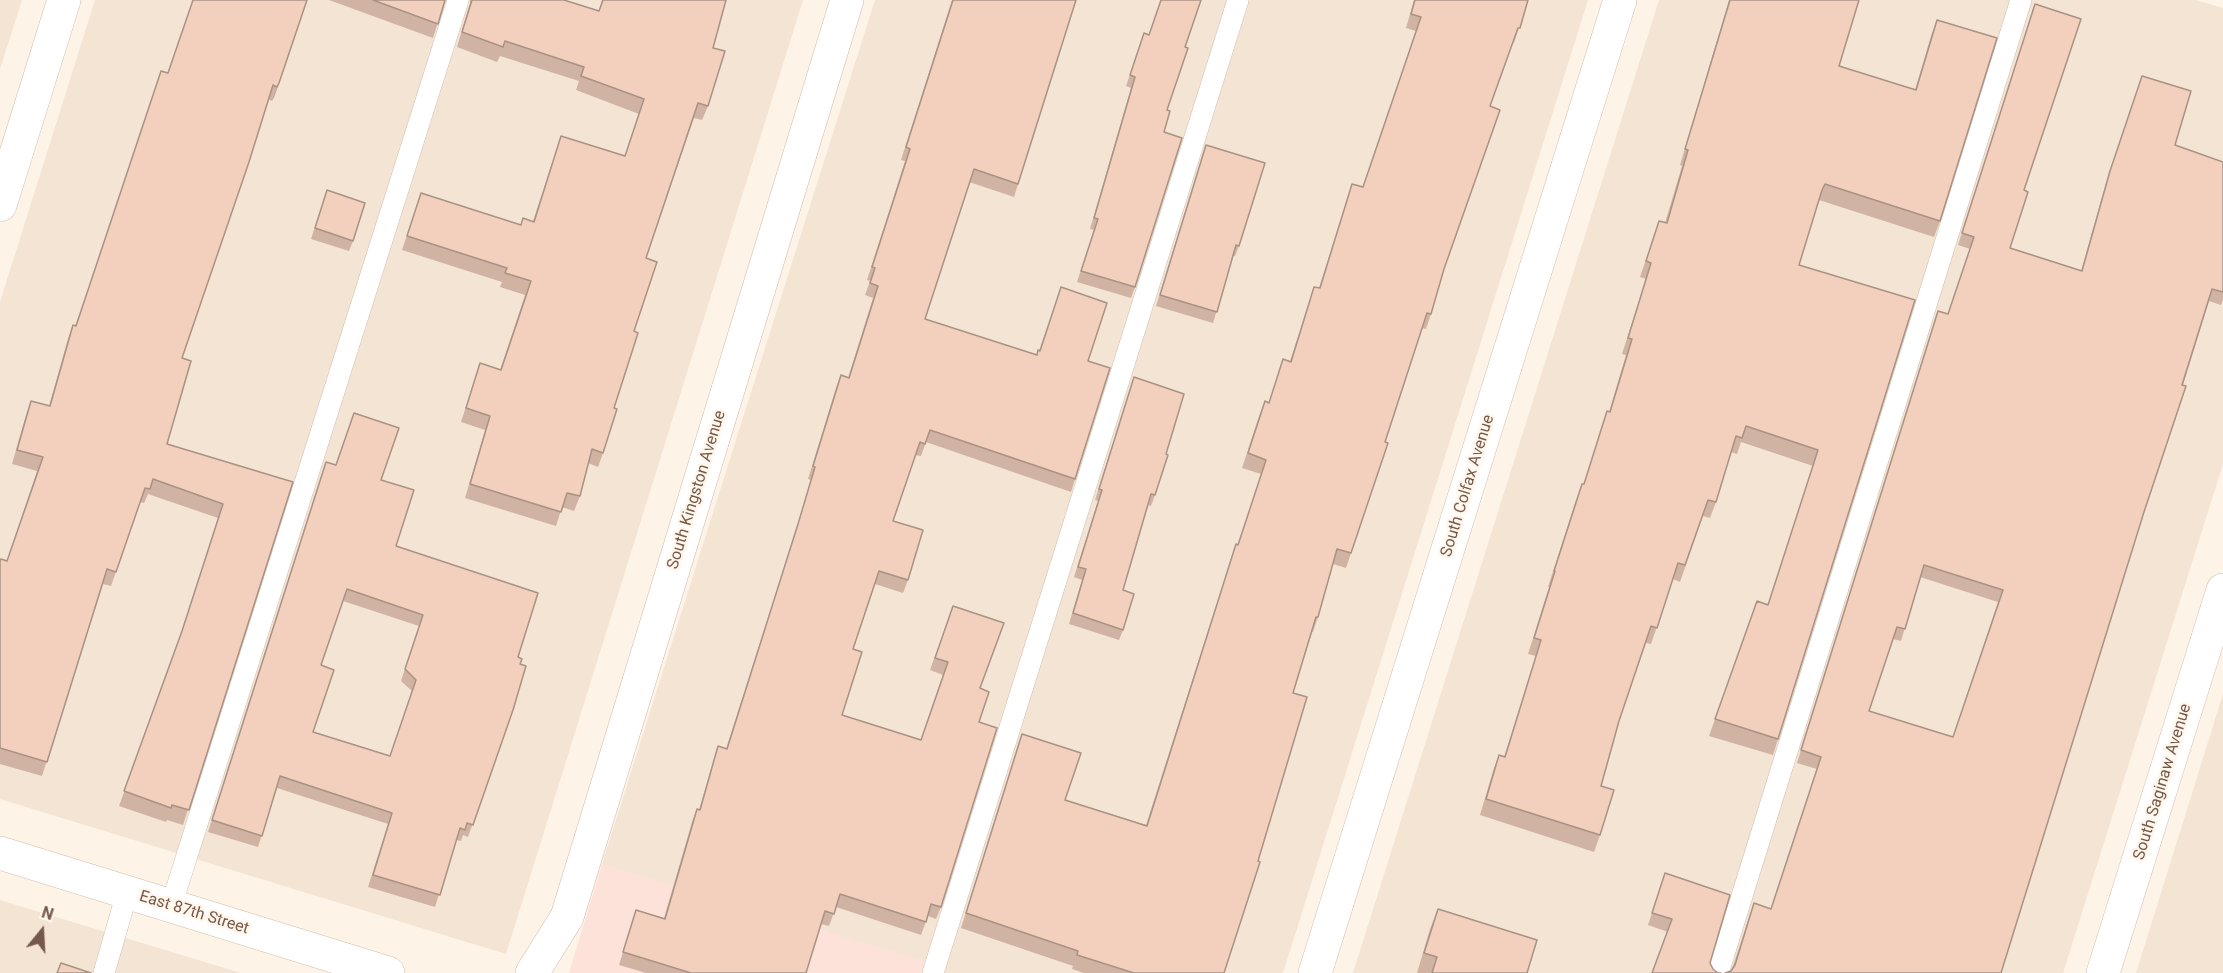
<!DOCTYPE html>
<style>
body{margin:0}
#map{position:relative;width:2223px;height:973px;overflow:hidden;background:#fdf3e6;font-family:Roboto,sans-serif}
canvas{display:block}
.north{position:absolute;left:12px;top:901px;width:60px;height:60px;-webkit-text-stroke:4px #fff7ec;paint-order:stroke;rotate:18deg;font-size:16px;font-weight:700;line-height:24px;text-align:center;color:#76584a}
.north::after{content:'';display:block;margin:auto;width:21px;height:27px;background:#76584a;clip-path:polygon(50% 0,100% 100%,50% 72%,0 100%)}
</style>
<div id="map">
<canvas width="2223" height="973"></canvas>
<div class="north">N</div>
</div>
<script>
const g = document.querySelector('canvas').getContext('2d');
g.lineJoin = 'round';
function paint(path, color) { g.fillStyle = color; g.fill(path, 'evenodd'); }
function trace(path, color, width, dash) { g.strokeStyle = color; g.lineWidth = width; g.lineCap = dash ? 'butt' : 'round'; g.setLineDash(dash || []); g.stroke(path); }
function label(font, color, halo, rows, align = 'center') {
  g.font = font + ' Roboto,sans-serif'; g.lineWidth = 5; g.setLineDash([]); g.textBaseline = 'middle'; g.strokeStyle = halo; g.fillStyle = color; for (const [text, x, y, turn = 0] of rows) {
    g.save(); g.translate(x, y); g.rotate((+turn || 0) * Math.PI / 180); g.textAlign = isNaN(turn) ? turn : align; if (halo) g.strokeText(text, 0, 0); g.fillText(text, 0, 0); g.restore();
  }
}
const residential = new Path2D(`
 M0,0H22L0,69Z
 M95,0H803L506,954L0,799V302Z
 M875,0H1588L1283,973H933L602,864Z
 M1659,0H2196L2223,8V464L2063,973H1353Z
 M2223,694V973H2136Z
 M0,900L241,973H0Z`);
const commercial = new Path2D(`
 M602,864L935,964L933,973H569Z`);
const lane = new Path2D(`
 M171,906L458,0
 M104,973L127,893
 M933,973L1238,0
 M1718,973L2021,0`);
const street = new Path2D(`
 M0,205L64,0
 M532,973L567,917L847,0
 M1315,973L1620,0
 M2103,973L2223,590`);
const secondary = new Path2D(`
 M0,853L388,973`);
const wall = new Path2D(`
 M307,0L274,97L272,101L268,99L182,358L167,444L293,482L183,825L167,820L166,822L119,806L177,646L218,518L148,494L144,503L140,502L111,586L103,584L42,776L0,764V561H7L37,471L12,464L26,415L31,401L49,406L68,339L73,325L75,326L167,73Z
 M329,0H445L433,38Z
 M470,0H564L599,11L602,0H726L713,48L708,106L702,120L694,118L646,258L634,331L603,453L598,467L588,463L580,496L574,511L562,507L556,526L465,498L485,430L461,422L480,363L500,370L525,295L500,287L502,282L402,250L421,193L521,225L533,221L561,136L625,156L639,114L576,90L579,81L500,56L497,62L457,47L470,3Z
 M952,0H1076L1014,197L969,182L925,319L1037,355L1039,351L1061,287L1088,361L1075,479L1071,492L926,442L921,456L915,455L893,521L908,580L903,593L875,584L853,649L842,715L921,740L943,675L930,670L953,606L980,688L979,722L941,907L936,919L928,916L921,935L836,907L829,926L821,924L806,973H646L619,965L636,910L664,918L692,822L697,809L699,810L718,746L726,749L794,537L811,480L808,479L836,388L841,375L848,378L873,298L865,295L870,281L867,280L905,161L901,160Z
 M1414,0H1528L1514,43L1513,42L1490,106L1431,314L1426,329L1422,328L1385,442L1351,553L1346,568L1333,564L1318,617L1313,632H1312L1293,693L1224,973H1084L1072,969L1073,966L961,928L1022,734L1065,800L1146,825L1231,559L1236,544L1238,545L1261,474L1242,468L1259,416L1265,401L1269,403L1283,359L1290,361L1314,287L1319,288L1352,184L1363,187L1416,31L1406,28Z
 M1729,0H1859L1839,66L1915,90L1931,36L1937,20L1940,221L1934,237L1819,200L1799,265L1915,300L1778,739L1773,755L1709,736L1757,601L1768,604L1813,466L1741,442L1737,454L1731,452L1716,502L1710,518L1703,516L1680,582L1673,579L1651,644L1646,643L1619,721L1601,786L1600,835L1594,852L1480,815L1493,771L1499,755L1504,757L1536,656L1528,654L1549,587H1548L1576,500L1582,484H1584L1607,411L1609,412L1626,355L1622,354L1646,279L1640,277L1659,221L1665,223L1682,166L1680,165Z
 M2035,4L2024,190L2010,248L2081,271L2106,183L2142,76L2175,145L2223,162V300L2221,305L2209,301L2001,973L1731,971L1733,966L1754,903L1771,909L1817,769L1797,763L1934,323L1938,311L1948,314L1970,249L1958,245ZM1920,577L1998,602L1953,737L1869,711L1893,639L1901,641Z
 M1144,33L1185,47L1167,110L1164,132L1135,287L1131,298L1077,282L1094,230L1090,229L1131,88L1126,86Z
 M1206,145L1239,246L1235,256H1233L1213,323L1156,306Z
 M327,190L353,241L349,251L311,239Z
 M1134,377L1166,454L1155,495L1151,506L1148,505L1123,590V630L1119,640L1069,624L1082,580L1074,577L1098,501L1095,500Z
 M326,462L381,480L396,546L518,657L520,664L513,710L468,837L463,835L461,841L456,840L435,907L368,887L388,824L277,788L258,847L208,832ZM343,601L419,626L401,681L412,691L390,756L313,732L321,665Z
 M1665,873L1730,895L1652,973L1668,932L1648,925Z
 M1438,909L1527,973H1417L1430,929Z`);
const shadedWall = new Path2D(`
 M279,83L274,97L272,101L277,87Z`);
const building = new Path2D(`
 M193,0H307L279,83L277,87L273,85L249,162L182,358L191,361L167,444L293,482L189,810L172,805L171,808L124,791L182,631L223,504L153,479L150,489L145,488L116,572L107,569L47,762L0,748V561L1,559L7,561L43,457L17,450L31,401L50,406L73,325L76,326L161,71L168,73Z
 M373,0H445L438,24Z
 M472,0H564L599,11L603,0H726L713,48L725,51L708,106L698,103L646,258L657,262L634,331L638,333L614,408L617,409L603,453L592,449L580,496L567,493L561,512L470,484L490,416L466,408L480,363L501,370L531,281L505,273L507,268L407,236L421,193L521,225L523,218L534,222L561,136L625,156L644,99L581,76L584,67L505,41L503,47L462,32Z
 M953,0H1076L1018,184L974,169L925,319L1037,355L1038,350L1040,351L1061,287L1107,303L1088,361L1110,368L1075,479L930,430L925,444L920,442L893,521L923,530L908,580L879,571L853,649L862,652L842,715L921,740L948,662L935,658L953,606L1004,623L980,688L989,692L979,722L997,728L941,907L931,904L926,922L840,894L834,914L825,911L806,973H691L623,952L636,910L665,919L697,809L700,810L718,746L727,749L798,524L815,467L813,466L841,375L849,378L878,286L870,283L875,268L872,267L910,149L906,147Z
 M1161,0H1201L1185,47L1188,48L1167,110L1170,111L1164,132L1182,138L1135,287L1081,271L1098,219L1094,218L1135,77L1130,75L1144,33L1149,35Z
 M1415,0H1528L1520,28H1518L1490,106L1500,110L1444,269L1431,314L1427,313L1385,442L1388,443L1351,553L1337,549L1318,617H1316L1293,693L1307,697L1258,861L1260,862L1224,973H1134L1077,955L1078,951L966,913L1022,734L1081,753L1065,800L1147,826L1236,544L1238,545L1266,460L1248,453L1265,401L1269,403L1283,359L1291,362L1314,287L1320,288L1352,184L1363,187L1421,17L1411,14Z
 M1730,0H1859L1839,66L1916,90L1937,20L1997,38L1940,221L1825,184L1822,190L1799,265L1915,300L1778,739L1715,719L1757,601L1768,605L1818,450L1746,426L1742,438L1736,436L1716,502L1708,500L1685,565L1678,563L1657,628L1651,626L1619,721L1601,786L1614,790L1600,835L1486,799L1499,755L1505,757L1541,640L1534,638L1555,571H1554L1582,484H1584L1607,411L1610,412L1632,339L1628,338L1651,263L1646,261L1659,221L1667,223L1688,150L1685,149Z
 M2035,4L2081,19L2024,190L2028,192L2010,248L2082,271L2110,171L2142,76L2191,91L2175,145L2223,162V292L2212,289L2182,385L2186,386L2144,512L2001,973H1725L1731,971L1735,965L1754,903L1771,909L1821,757L1801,750L1938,311L1948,314L1974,237L1962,233ZM1924,565L2003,590L1953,737L1869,711L1897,627L1905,629Z
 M1206,145L1265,163L1239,246L1236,245L1217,312L1160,295Z
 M327,190L365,203L353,241L315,228Z
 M1134,377L1184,394L1166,454L1168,455L1155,495L1151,494L1123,590L1134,594L1123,630L1073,613L1086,569L1078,567L1102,490L1099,489Z
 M354,413L399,428L381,480L414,490L396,546L538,593L518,657L522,659L520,664L526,666L513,710L473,825L467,823L465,830L460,828L440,895L373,875L392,813L280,776L262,836L212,820L326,462L336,465ZM347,589L423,615L405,669L416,680L390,756L313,732L334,670L321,665Z
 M1665,873L1730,895L1710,963L1713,969L1718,973H1721H1652L1672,919L1652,913Z
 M1438,909L1537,940L1527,973H1432L1437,957L1424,953Z
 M61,963L91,973H57Z`);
const streetNames = [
 ["South Colfax Avenue",1468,486,-73],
 ["South Kingston Avenue",697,490,-73],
 ["South Saginaw Avenue",2163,782,-73],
 ["East 87th Street",194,913,17]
];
paint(residential, '#f4e4d4');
paint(commercial, '#fde2da');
trace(lane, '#d1bcae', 22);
trace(street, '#d1bcae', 34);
trace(secondary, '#d4bbac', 34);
trace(lane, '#fff', 21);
trace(street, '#fff', 33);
trace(secondary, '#fff', 33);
paint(wall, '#d0b3a3');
paint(shadedWall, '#a99284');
paint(building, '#f2d0bd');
trace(building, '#a99284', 1.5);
label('16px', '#76584a', '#fff7ec', streetNames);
</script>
